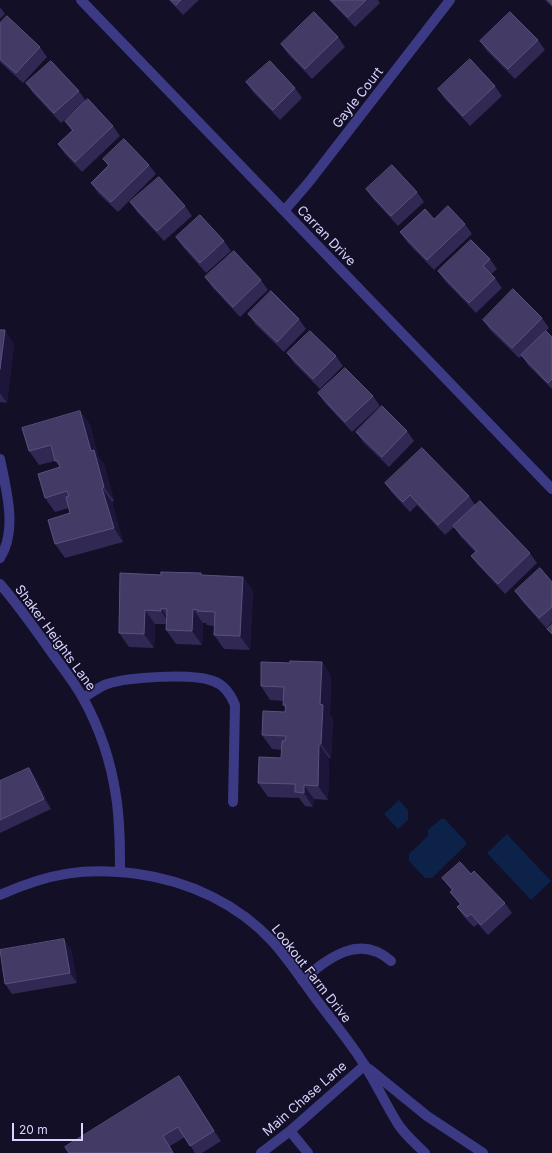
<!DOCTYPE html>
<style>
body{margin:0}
#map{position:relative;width:552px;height:1153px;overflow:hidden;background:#130f26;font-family:Inter,sans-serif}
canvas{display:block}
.scale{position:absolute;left:12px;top:1123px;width:71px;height:18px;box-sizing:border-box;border:2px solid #d9d4ff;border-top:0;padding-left:5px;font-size:12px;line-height:14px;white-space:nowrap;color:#d9d4ff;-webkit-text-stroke:3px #130f26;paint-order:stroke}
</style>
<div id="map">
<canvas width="552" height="1153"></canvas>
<div class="scale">20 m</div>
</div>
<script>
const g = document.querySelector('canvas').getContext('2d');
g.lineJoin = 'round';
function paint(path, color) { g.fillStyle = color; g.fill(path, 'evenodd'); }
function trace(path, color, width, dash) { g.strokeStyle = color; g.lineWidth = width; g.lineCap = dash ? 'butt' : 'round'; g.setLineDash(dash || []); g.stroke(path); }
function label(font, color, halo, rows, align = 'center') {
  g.font = font + ' Inter,sans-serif'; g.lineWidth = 3; g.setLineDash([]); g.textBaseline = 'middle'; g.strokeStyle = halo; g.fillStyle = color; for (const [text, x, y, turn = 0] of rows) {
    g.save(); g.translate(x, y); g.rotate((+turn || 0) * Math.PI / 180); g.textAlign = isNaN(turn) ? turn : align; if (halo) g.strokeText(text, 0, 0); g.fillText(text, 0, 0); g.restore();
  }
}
const water = new Path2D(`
 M399,800L408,810V820L398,829L384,814Z
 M441,819H445L466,842V845L432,878H425L409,861V854L428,836V830Z
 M507,834L551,881L531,900L487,853Z`);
const lane = new Path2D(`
 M0,459C6,489 18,530 0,558
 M83,698C91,693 99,687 107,684C129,677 192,673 213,681C225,685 231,695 235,705L233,802
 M302,980C329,958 359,933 391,961`);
const street = new Path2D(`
 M81,0L552,489
 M284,211L309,182L450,0
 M0,584C19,606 35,629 52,653C62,667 74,682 83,698C99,727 111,762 116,796C120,821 120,846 120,872
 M0,895C49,873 85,867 138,874C189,881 238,904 273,942C290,961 304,983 319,1003C334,1023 352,1044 365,1066C377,1085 386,1105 398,1124C405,1135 416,1144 425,1153
 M369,1069L427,1116L483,1153
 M290,1131L308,1153
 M261,1153L290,1131L365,1065`);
const wall = new Path2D(`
 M169,0H199L183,15Z
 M329,0H378L380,3L355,27Z
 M545,0H552V7Z
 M0,7L5,14L0,19Z
 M0,23L40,47L47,57L23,83L0,62Z
 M338,37L345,47L312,79L288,54L281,44Z
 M538,40L545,50L515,79L487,51L480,41Z
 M246,82L295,88L302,98L280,120L253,92Z
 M26,83L79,91L86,101L113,126L120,136L82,172L65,154L58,144L72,131L65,121L84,102L61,123L33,93Z
 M495,86L502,96L470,126L445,99L438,89Z
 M103,159L149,165L156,174L118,212L98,193L91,183L108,166Z
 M366,189L417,192L424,202L398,226L373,199Z
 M130,202L185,206L192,216L164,241L137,212Z
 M465,224L472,234L434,270L407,242L400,232Z
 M176,237L224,241L231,251L206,273L183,247Z
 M490,259L497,269L491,274L495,278L502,288L476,313L445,281L438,271Z
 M205,277L261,280L268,290L240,317L212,287Z
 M248,314L299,319L306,329L284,352L255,324Z
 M542,318L549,328L546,331L552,337V389L528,365L522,356L519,358L490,330L483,320Z
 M0,330L14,344L7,403L0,402Z
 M287,353L336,356L343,366L320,389L294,363Z
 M318,393L373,396L380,406L352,432L325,403Z
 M80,411L90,425L98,456L104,464L114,501L112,502L123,542L65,558L55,544L70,513L69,508L55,512L45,498L60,467L55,461L39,465L29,451Z
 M407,431L414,441L389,467L363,442L356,432Z
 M385,483L469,496L475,505L530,553L537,563L505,594L478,565L471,556L475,552L460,536L454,527L445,535L417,505L410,512L392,493Z
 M161,575L243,577L253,591L250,650L224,649L214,635V626L207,625L206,623H203L202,645L176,644L166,630V624H155L154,648L129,647L119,633Z
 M552,582V623L546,628L522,601L515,591Z
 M322,662L331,676L330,715L333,719L331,758H329L328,800L314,799L313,807L305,806L299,798L268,797L258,783L281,758L282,750L272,749L262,735L285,712V708L283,705L284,701L270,700L261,686L290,663Z
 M36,778L51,809L0,833V781Z
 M471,874L505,903L512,913L488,935L478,924L474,927L464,917L457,907L460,905L450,892L452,891L442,878Z
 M71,949L77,983L12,994L5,984Z
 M179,1076L221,1141L202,1153H195L185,1137L170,1146L174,1153H69Z`);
const shadedWall = new Path2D(`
 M5,330L14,344L7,403L0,393V369Z
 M80,411L90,425L98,456L104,464L114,501L104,487L91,451Z
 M102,488L112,502L123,542L114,528Z
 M243,577L253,591L250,650L240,636Z
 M161,608L171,622L170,625L161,611Z
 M193,609L203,623L202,645L192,631Z
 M145,610L155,624L154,648L144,634Z
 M322,662L331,676L330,715L333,719L331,758L321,744L320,704Z
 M319,744L329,758L328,800L318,786Z
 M29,768L36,778L51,809L44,799Z
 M304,785L314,799L313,807L304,793Z
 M64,939L71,949L77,983L70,973Z
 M179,1076L186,1086L221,1141L214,1131Z`);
const building = new Path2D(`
 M171,0H181L176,5Z
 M331,0H366L348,17Z
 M548,0H552V4Z
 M314,12L338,37L305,69L281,44Z
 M510,12L538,40L508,69L480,41Z
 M7,16L40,47L16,73L0,59V23Z
 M470,59L495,86L463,116L438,89Z
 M51,61L79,91L54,113L26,83Z
 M270,61L295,88L273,110L246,82Z
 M88,99L113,126L75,162L58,144L73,130L65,121Z
 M124,139L149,165L111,202L91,183L109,165L103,159Z
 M392,165L417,192L391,216L366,189Z
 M159,177L185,206L157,231L130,202Z
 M448,206L465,224L427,260L400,232L425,209L434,219Z
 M200,215L224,241L200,263L176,237Z
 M471,240L490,259L483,266L495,278L469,303L438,271Z
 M234,251L261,280L233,307L205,277Z
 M513,289L542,318L512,348L483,320Z
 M271,291L299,319L277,342L248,314Z
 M0,330H5L0,369Z
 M310,331L336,356L313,379L287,353Z
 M546,331L552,337V379L548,383L521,355Z
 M345,368L373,396L345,422L318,393Z
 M382,406L407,431L382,457L356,432Z
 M80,411L91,451L94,450L104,487L102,488L114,528L55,544L48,520L70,513L66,497L69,496L67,491L45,498L38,474L60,467L58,461H55L51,445L29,451L22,428Z
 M422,448L469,496L438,525L410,495L403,502L385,483Z
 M480,501L530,553L498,584L471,556L477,551L453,526Z
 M540,568L552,582V607L539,618L515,591Z
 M161,572L201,573V575L243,577L240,636L214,635L215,612L197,611L198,610L193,609L192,631L166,630L167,609L161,608V611L145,610L144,634L119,633L120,573L161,575Z
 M552,625V634L547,629Z
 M290,661L322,662L320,704L323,705L321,744H319L318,786L304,785V793L295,792V784L258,783L259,757L281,758L282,741H285L286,736L262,735L263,711L285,712L286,705H283L284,687L261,686V662L290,663Z
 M29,768L44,799L0,820V781Z
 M460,862L471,874L474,871L505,903L481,925L471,914L467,917L457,907L461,904L450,892L453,890L442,878Z
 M64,939L70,973L5,984L0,950Z
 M179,1076L214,1131L190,1146L178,1127L163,1136L173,1153H69L65,1147Z`);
const streetNames = [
 ["Gayle Court",358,98,-52],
 ["Carran Drive",326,236,46],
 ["Shaker Heights Lane",55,638,54],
 ["Lookout Farm Drive",311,974,52],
 ["Main Chase Lane",305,1099,-41]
];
paint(water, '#0c2248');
trace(lane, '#3d3a85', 10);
trace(street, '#3d3a85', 10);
paint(wall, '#312854');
paint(shadedWall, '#1d163a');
paint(building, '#433a66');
trace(building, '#5a527e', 1);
label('13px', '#d9d4ff', '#130f26', streetNames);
</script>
